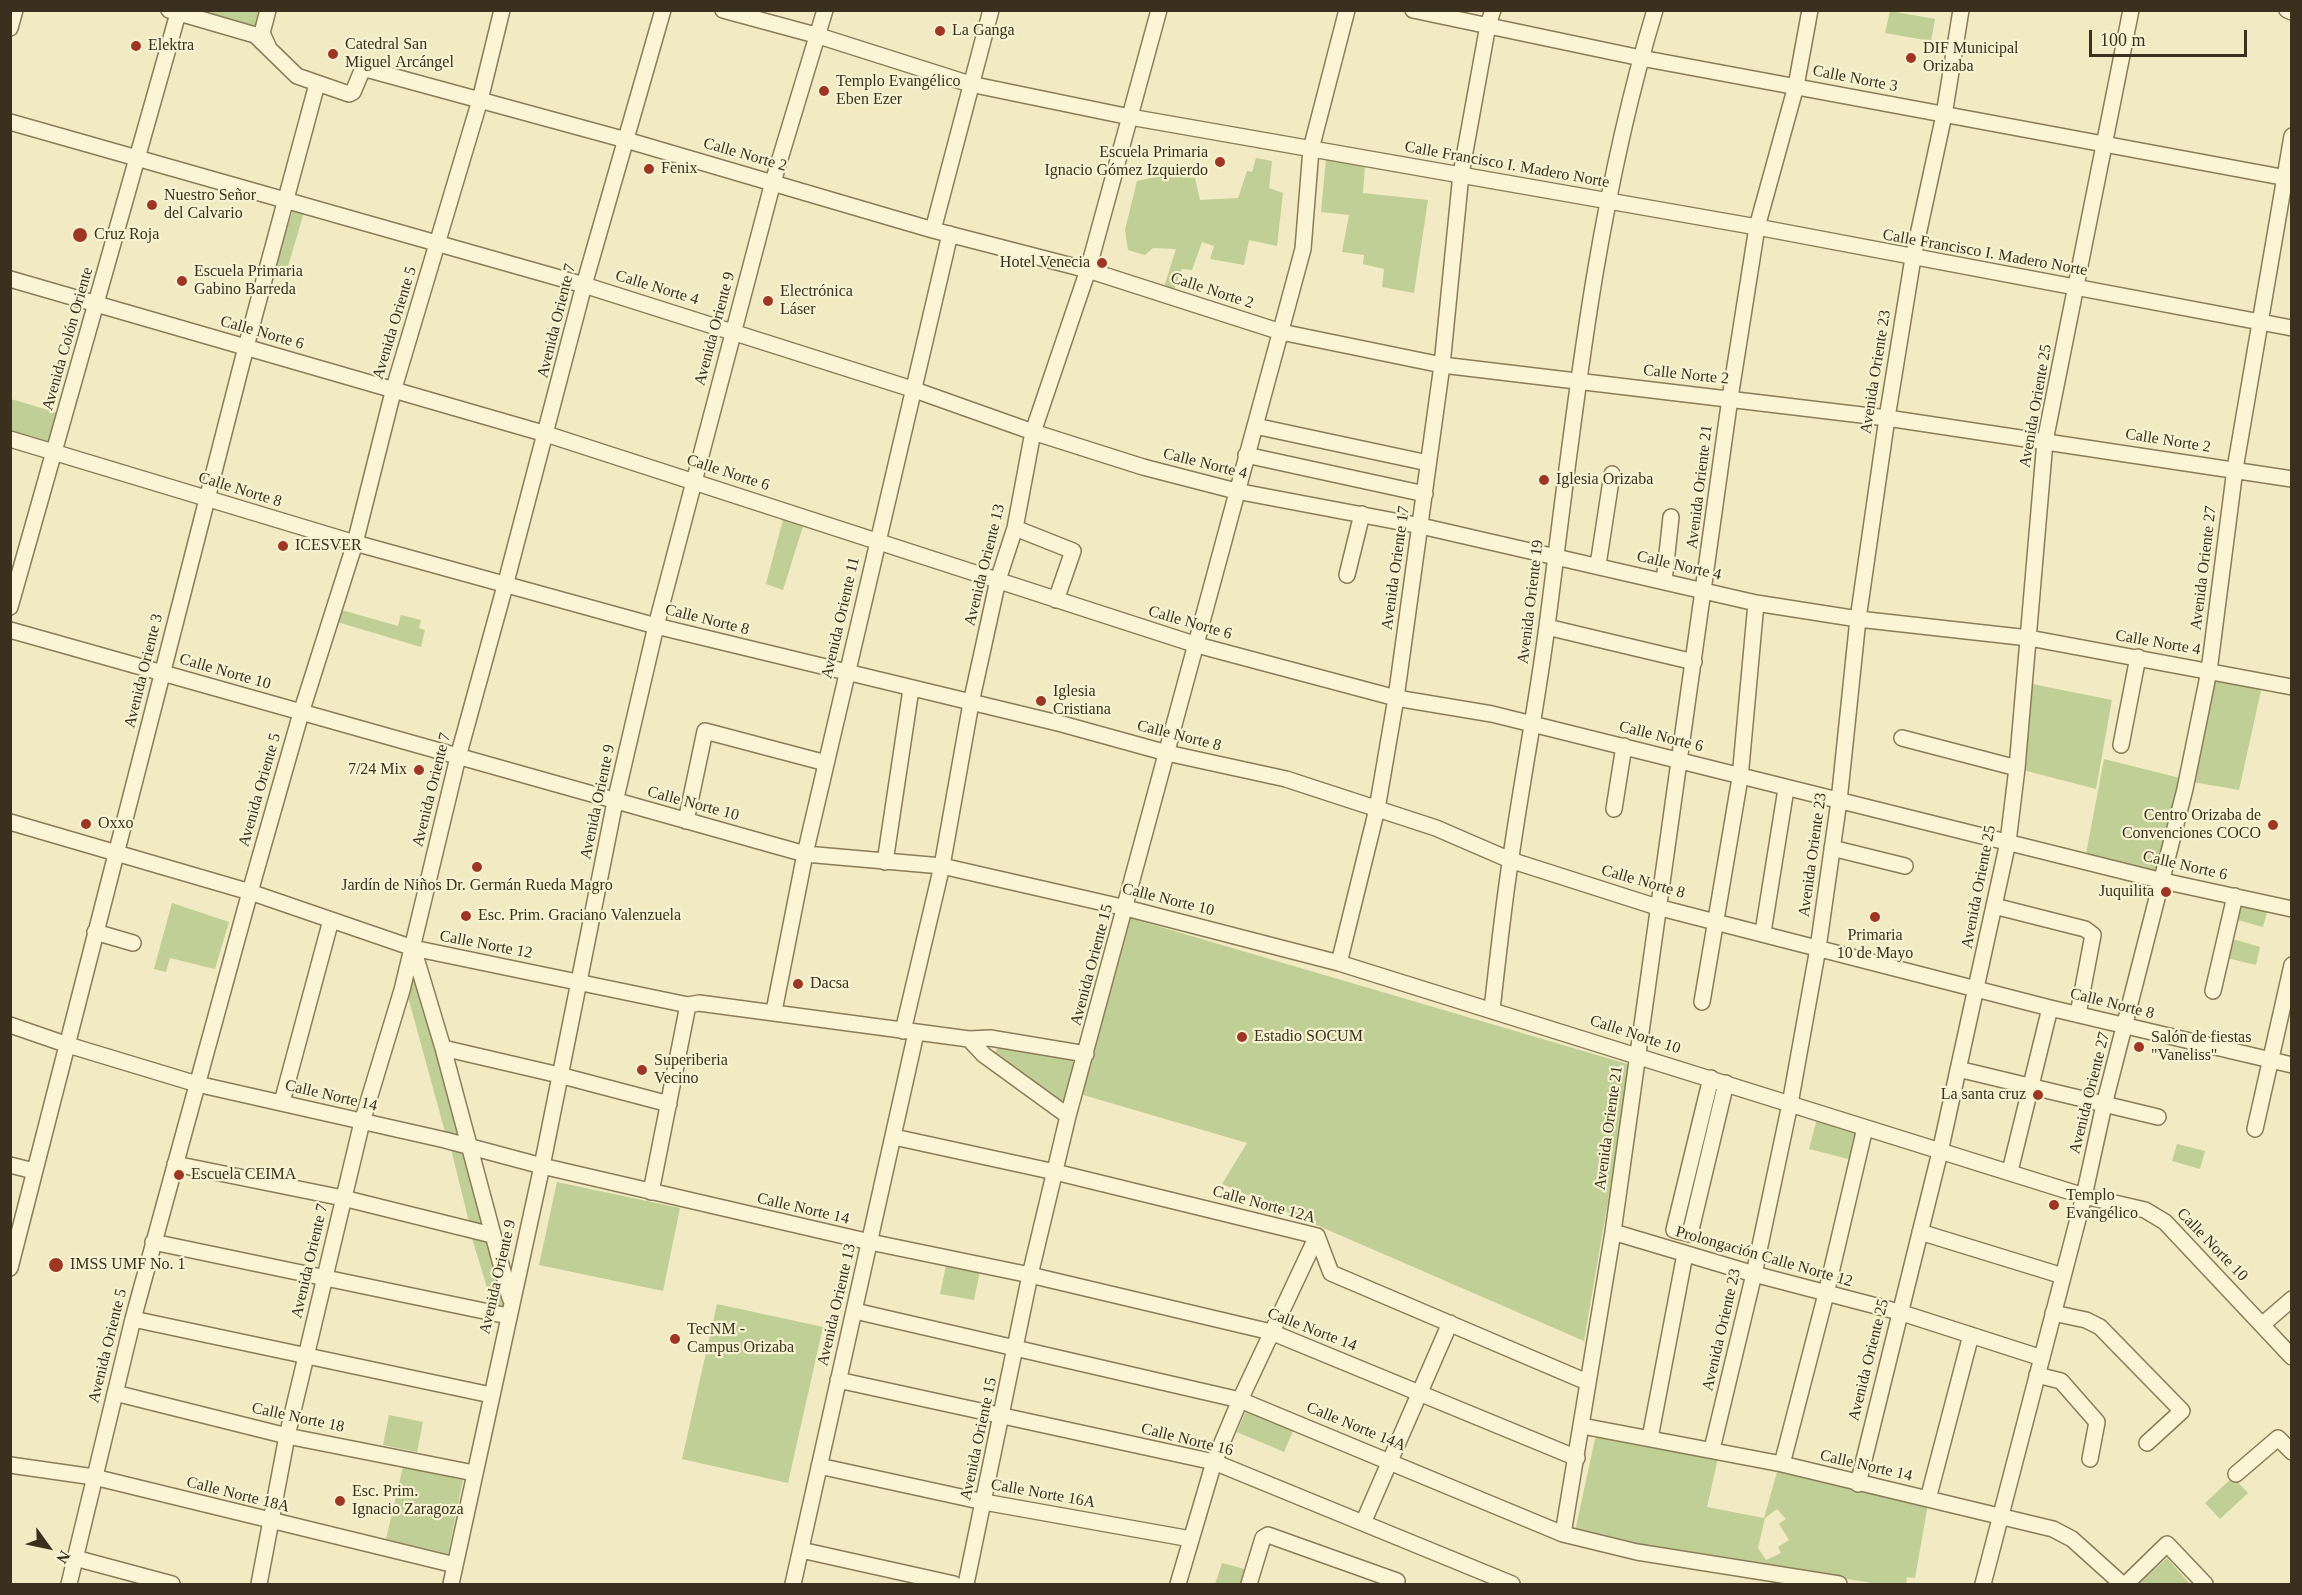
<!DOCTYPE html>
<meta charset="utf-8">
<style>
body{margin:0}
#map{position:relative;width:2302px;height:1595px;overflow:hidden;background:#f1eac2;font-family:Georgia,serif}
canvas{display:block}
.frame{position:absolute;inset:0;border:12px solid #3a301d;pointer-events:none}
.north{position:absolute;left:18px;top:1517px;width:60px;height:60px;-webkit-text-stroke:4px #f7f2d2;paint-order:stroke;rotate:123deg;font-size:16px;font-weight:700;line-height:24px;text-align:center;color:#3a301d}
.north::after{content:'';display:block;margin:auto;width:21px;height:27px;background:#3a301d;clip-path:polygon(50% 0,100% 100%,50% 72%,0 100%)}
.scale{position:absolute;left:2089px;top:30px;width:158px;height:27px;box-sizing:border-box;border:3px solid #3a301d;border-top:0;padding-left:8px;font-size:18px;line-height:21px;white-space:nowrap;color:#3a301d;-webkit-text-stroke:4px #f7f2d2;paint-order:stroke}
</style>
<div id="map">
<canvas width="2302" height="1595"></canvas>
<div class="frame"></div>
<div class="north">N</div>
<div class="scale">100 m</div>
</div>
<script>
const g = document.querySelector('canvas').getContext('2d');
g.lineJoin = 'round';
function paint(path, color) { g.fillStyle = color; g.fill(path, 'evenodd'); }
function trace(path, color, width, dash) { g.strokeStyle = color; g.lineWidth = width; g.lineCap = dash ? 'butt' : 'round'; g.setLineDash(dash || []); g.stroke(path); }
function label(font, color, halo, rows, align = 'center') {
  g.font = font + ' Georgia,serif'; g.lineWidth = 4.5; g.setLineDash([]); g.textBaseline = 'middle'; g.strokeStyle = halo; g.fillStyle = color; for (const [text, x, y, turn = 0] of rows) {
    g.save(); g.translate(x, y); g.rotate((+turn || 0) * Math.PI / 180); g.textAlign = isNaN(turn) ? turn : align; if (halo) g.strokeText(text, 0, 0); g.fillText(text, 0, 0); g.restore();
  }
}
const green = new Path2D(`
 M189,10L265,11L259,30Z
 M1890,11L1935,19L1931,41L1885,33Z
 M1256,158L1272,161L1269,188L1283,193L1277,246L1249,240L1244,265L1210,259L1214,246L1202,242L1192,270L1182,269L1174,290L1164,287L1176,249L1153,248L1145,255L1128,250L1125,230L1137,181L1160,176L1195,178L1200,200L1238,198L1247,171L1252,172Z
 M1326,159L1365,165L1363,193L1428,200L1414,293L1382,287L1384,269L1363,264L1364,255L1342,252L1349,215L1321,212Z
 M294,206L305,209L286,273L275,269Z
 M11,399L58,413L48,446L11,434Z
 M784,516L804,523L783,590L766,584Z
 M338,609L398,626L401,615L421,620L419,628L425,630L421,647L334,621Z
 M2216,676L2262,686L2239,790L2193,782Z
 M2032,684L2112,700L2096,789L2023,770Z
 M2104,759L2180,778L2160,865L2154,871L2086,854Z
 M2240,902L2268,909L2263,927L2234,919Z
 M172,903L229,922L215,969L170,958L166,972L154,969Z
 M1130,918L1631,1065L1584,1341L1222,1184L1247,1143L1080,1094Z
 M2233,939L2260,947L2256,965L2227,958Z
 M414,974L460,1135L445,1132L407,993Z
 M1000,1046L1072,1059L1075,1067L1067,1098L1060,1102L994,1053Z
 M1817,1119L1859,1132L1852,1160L1809,1149Z
 M2177,1144L2205,1151L2200,1169L2172,1161Z
 M451,1149L465,1152L483,1225L469,1222Z
 M557,1182L680,1208L663,1291L539,1265Z
 M471,1235L485,1238L505,1304L501,1309L493,1307Z
 M946,1265L980,1271L974,1300L940,1294Z
 M717,1304L823,1327L788,1483L682,1459Z
 M1246,1411L1293,1431L1284,1452L1237,1432Z
 M389,1415L423,1422L417,1452L383,1445Z
 M1602,1434L1718,1458L1707,1507L1764,1518L1777,1472L1928,1504L1915,1578L1907,1577L1906,1584H1879L1625,1544L1575,1531L1595,1439ZM1777,1509L1786,1519L1779,1524L1789,1540L1778,1547L1781,1553L1766,1560L1758,1548L1765,1518Z
 M403,1467L463,1480L448,1554L386,1539Z
 M2233,1477L2248,1493L2220,1519L2205,1503Z
 M2167,1558L2190,1584H2138Z
 M1222,1563L1248,1570L1243,1584H1215Z`);
const minor = new Path2D(`
 M169,10L255,35L297,76L349,94L353,92L361,73L366,69L626,140L933,230L1088,270L1281,332L1442,365L1887,418L2292,479
 M723,10L819,36L970,84L1130,117L1757,227L2292,328
 M1413,10L1641,58L2292,179
 M2287,10L2292,12
 M10,28L15,10
 M268,46L262,33L268,10
 M10,122L584,285L912,389L1033,432L1143,467L1236,491L1421,526L1756,603L1858,619L2029,638L2292,687
 M933,230L991,10
 M10,279L546,434L1197,645L1396,698L1492,714L2163,881L2292,909
 M1255,426L1428,463
 M10,439L355,543L656,626L1062,724L1167,753L1286,779L1436,828L1510,860L1657,907L2050,1008L2292,1065
 M1246,455L1425,494
 M1015,528L1073,551L1056,600
 M1598,565L1612,474
 M1347,575L1362,514
 M1664,581L1671,517
 M10,607L179,10
 M1547,627L1694,662
 M10,630L805,854L942,866L1126,908L1339,963L2084,1196L2145,1210L2165,1222L2292,1357
 M1902,738L2017,768
 M2121,745L2138,657
 M1614,809L1624,746
 M686,821L705,731L826,763
 M10,822L250,892L413,948L688,1005L699,1003L969,1039L990,1038L1086,1054
 M1832,848L1905,866
 M885,862L911,689
 M1994,906L2085,929L2093,935L2078,1014
 M95,932L133,943
 M1763,932L1786,789
 M413,948L443,1048L510,1298
 M1339,963L1377,809L1396,698L1442,365L1461,174L1488,25L1493,10
 M2213,991L2235,896
 M1702,1002L1740,778L1756,603
 M1492,1009C1498,958 1503,908 1511,857C1522,780 1537,703 1547,626C1574,419 1594,211 1655,10
 M774,1011L805,854L950,234
 M10,1025L68,1045L197,1084L445,1140L542,1166L870,1242L1030,1275L1271,1332L1577,1458
 M903,1031L942,866L971,703L998,580L1015,528L1033,432L1088,270L1159,10
 M969,1039L984,1055L1068,1116
 M443,1048L559,1075L669,1104
 M1958,1069L2158,1117
 M1711,1078L1674,1230L1690,1234L1726,1083
 M282,1102L331,920
 M2255,1129L2292,965
 M894,1137L1055,1172L1317,1236L1331,1273L1587,1382
 M175,1164L343,1198L492,1235
 M10,1165L34,1171
 M2010,1171L2050,1008
 M651,1192L688,1005
 M1613,1232L1754,1274L1899,1312L2042,1358
 M1920,1232L2063,1276
 M153,1242L508,1316
 M10,1268L246,347L317,84
 M855,1311L1240,1400L1563,1534L1637,1552L1839,1584
 M2053,1313L2086,1320L2100,1327L2182,1411L2147,1443
 M133,1319L491,1395
 M2263,1324L2292,1299
 M2037,1375L2061,1381L2097,1422L2090,1459
 M838,1380L1214,1462L1512,1584
 M115,1393L287,1436L474,1473
 M1582,1426L1782,1464L2053,1529L2072,1539L2122,1584
 M1650,1438L1685,1254
 M1712,1449L1754,1274L1790,1104L1818,948L1839,801L1858,619L1887,418L1913,258L1944,115L1961,10
 M1782,1464L1826,1294L1865,1128
 M10,1465L94,1477L455,1565
 M819,1466L984,1502L1191,1539
 M2236,1474L2278,1438L2292,1452
 M1858,1484L1940,1152L2008,842L2017,768L2045,441L2131,10
 M1928,1499L1971,1335
 M1363,1523L1450,1323
 M1563,1534L1613,1232L1730,398L1757,227L1796,86L1810,10
 M801,1550L954,1584
 M75,1558L172,1584
 M69,1584L133,1319L250,892L301,713L355,543L394,388L480,100L502,10
 M259,1584L287,1436L362,1122L402,990L458,757L505,586L584,285L663,10
 M451,1584L542,1166L615,802L656,626L773,182L825,10
 M793,1584L916,1033
 M966,1584L1030,1275L1068,1116L1303,249L1311,149L1347,10
 M1178,1584L1214,1462L1240,1400L1317,1236
 M1249,1584L1263,1538L1268,1535L1397,1581L1396,1584
 M1983,1584L2084,1196L2104,1105L2185,789L2209,671L2235,469L2292,136
 M2126,1584L2167,1544L2205,1584`);
const markers = [
 [940,31,6,"#9e3624"],
 [136,46,6,"#9e3624"],
 [333,54,6,"#9e3624"],
 [1911,58,6,"#9e3624"],
 [824,91,6,"#9e3624"],
 [1220,162,6,"#9e3624"],
 [649,169,6,"#9e3624"],
 [152,205,6,"#9e3624"],
 [80,235,8,"#9e3624"],
 [1102,263,6,"#9e3624"],
 [182,281,6,"#9e3624"],
 [768,301,6,"#9e3624"],
 [1544,480,6,"#9e3624"],
 [283,546,6,"#9e3624"],
 [1041,701,6,"#9e3624"],
 [419,770,6,"#9e3624"],
 [86,824,6,"#9e3624"],
 [2273,825,6,"#9e3624"],
 [477,867,6,"#9e3624"],
 [2166,892,6,"#9e3624"],
 [466,916,6,"#9e3624"],
 [1875,917,6,"#9e3624"],
 [798,984,6,"#9e3624"],
 [1242,1037,6,"#9e3624"],
 [2139,1047,6,"#9e3624"],
 [642,1070,6,"#9e3624"],
 [2038,1095,6,"#9e3624"],
 [179,1175,6,"#9e3624"],
 [2054,1205,6,"#9e3624"],
 [56,1265,8,"#9e3624"],
 [675,1339,6,"#9e3624"],
 [340,1501,6,"#9e3624"]
];
const poiNames = [
 ["La Ganga",952,31],
 ["Catedral San",345,45],
 ["Miguel Arcángel",345,63],
 ["Elektra",148,46],
 ["DIF Municipal",1923,49],
 ["Orizaba",1923,67],
 ["Templo Evangélico",836,82],
 ["Eben Ezer",836,100],
 ["Escuela Primaria",1208,153,"right"],
 ["Ignacio Gómez Izquierdo",1208,171,"right"],
 ["Fenix",661,169],
 ["Nuestro Señor",164,196],
 ["del Calvario",164,214],
 ["Cruz Roja",94,235],
 ["Hotel Venecia",1090,263,"right"],
 ["Escuela Primaria",194,272],
 ["Gabino Barreda",194,290],
 ["Electrónica",780,292],
 ["Láser",780,310],
 ["Iglesia Orizaba",1556,480],
 ["ICESVER",295,546],
 ["Iglesia",1053,692],
 ["Cristiana",1053,710],
 ["7/24 Mix",407,770,"right"],
 ["Centro Orizaba de",2261,816,"right"],
 ["Convenciones COCO",2261,834,"right"],
 ["Oxxo",98,824],
 ["Jardín de Niños Dr. Germán Rueda Magro",477,886,"center"],
 ["Juquilita",2154,892,"right"],
 ["Esc. Prim. Graciano Valenzuela",478,916],
 ["Primaria",1875,936,"center"],
 ["10 de Mayo",1875,954,"center"],
 ["Dacsa",810,984],
 ["Estadio SOCUM",1254,1037],
 ["Salón de fiestas",2151,1038],
 ["\"Vaneliss\"",2151,1056],
 ["Superiberia",654,1061],
 ["Vecino",654,1079],
 ["La santa cruz",2026,1095,"right"],
 ["Escuela CEIMA",191,1175],
 ["Templo",2066,1196],
 ["Evangélico",2066,1214],
 ["IMSS UMF No. 1",70,1265],
 ["TecNM -",687,1330],
 ["Campus Orizaba",687,1348],
 ["Esc. Prim.",352,1492],
 ["Ignacio Zaragoza",352,1510]
];
const streetNames = [
 ["Calle Norte 3",1855,79,11],
 ["Calle Norte 2",745,155,16],
 ["Calle Francisco I. Madero Norte",1507,165,10],
 ["Calle Francisco I. Madero Norte",1985,253,10],
 ["Calle Norte 4",657,288,17],
 ["Calle Norte 2",1212,291,18],
 ["Avenida Oriente 7",557,321,-76],
 ["Avenida Oriente 5",395,323,-73],
 ["Avenida Oriente 9",715,329,-75],
 ["Calle Norte 6",262,333,16],
 ["Avenida Colón Oriente",68,339,-74],
 ["Avenida Oriente 23",1876,372,-81],
 ["Calle Norte 2",1686,375,6],
 ["Avenida Oriente 25",2036,406,-80],
 ["Calle Norte 2",2168,441,9],
 ["Calle Norte 4",1205,464,14],
 ["Calle Norte 6",728,473,18],
 ["Avenida Oriente 21",1700,487,-83],
 ["Calle Norte 8",240,490,17],
 ["Avenida Oriente 13",985,565,-76],
 ["Calle Norte 4",1679,566,13],
 ["Avenida Oriente 17",1396,568,-82],
 ["Avenida Oriente 27",2204,568,-83],
 ["Avenida Oriente 19",1531,602,-83],
 ["Avenida Oriente 11",841,618,-77],
 ["Calle Norte 8",707,620,14],
 ["Calle Norte 6",1190,623,16],
 ["Calle Norte 4",2158,643,10],
 ["Avenida Oriente 3",144,671,-76],
 ["Calle Norte 10",225,672,16],
 ["Calle Norte 8",1179,736,14],
 ["Calle Norte 6",1661,737,14],
 ["Avenida Oriente 5",260,790,-74],
 ["Avenida Oriente 7",432,790,-76],
 ["Avenida Oriente 9",598,802,-78],
 ["Calle Norte 10",693,804,15],
 ["Avenida Oriente 23",1813,855,-82],
 ["Calle Norte 6",2185,866,13],
 ["Calle Norte 8",1643,882,16],
 ["Avenida Oriente 25",1979,887,-79],
 ["Calle Norte 10",1168,900,14],
 ["Calle Norte 12",486,945,11],
 ["Avenida Oriente 15",1092,965,-75],
 ["Calle Norte 8",2112,1004,14],
 ["Calle Norte 10",1635,1035,18],
 ["Avenida Oriente 27",2090,1093,-76],
 ["Calle Norte 14",331,1096,13],
 ["Avenida Oriente 21",1609,1128,-82],
 ["Calle Norte 12A",1264,1205,15],
 ["Calle Norte 14",803,1209,13],
 ["Calle Norte 10",2212,1245,46],
 ["Prolongación Calle Norte 12",1764,1257,16],
 ["Avenida Oriente 7",310,1261,-77],
 ["Avenida Oriente 9",498,1277,-77],
 ["Avenida Oriente 13",837,1305,-77],
 ["Calle Norte 14",1312,1330,21],
 ["Avenida Oriente 23",1722,1330,-77],
 ["Avenida Oriente 5",108,1346,-76],
 ["Avenida Oriente 25",1869,1360,-76],
 ["Calle Norte 18",298,1418,12],
 ["Calle Norte 14A",1356,1427,22],
 ["Avenida Oriente 15",979,1439,-78],
 ["Calle Norte 16",1187,1440,14],
 ["Calle Norte 14",1866,1466,13],
 ["Calle Norte 16A",1043,1494,10],
 ["Calle Norte 18A",238,1495,14]
];
paint(green, '#c0cf95');
trace(minor, '#8b7b58', 18);
trace(minor, '#fbf5d6', 15);
for (const [x, y, r, color] of markers) { const dot = new Path2D(); dot.arc(x, y, r, 0, 2 * Math.PI); g.fillStyle = color; g.fill(dot); trace(dot, '#f7f2d2', 2); }
label('16px', '#3a301d', '#f7f2d2', poiNames, 'left');
label('16px', '#3a301d', '#f7f2d2', streetNames);
</script>
